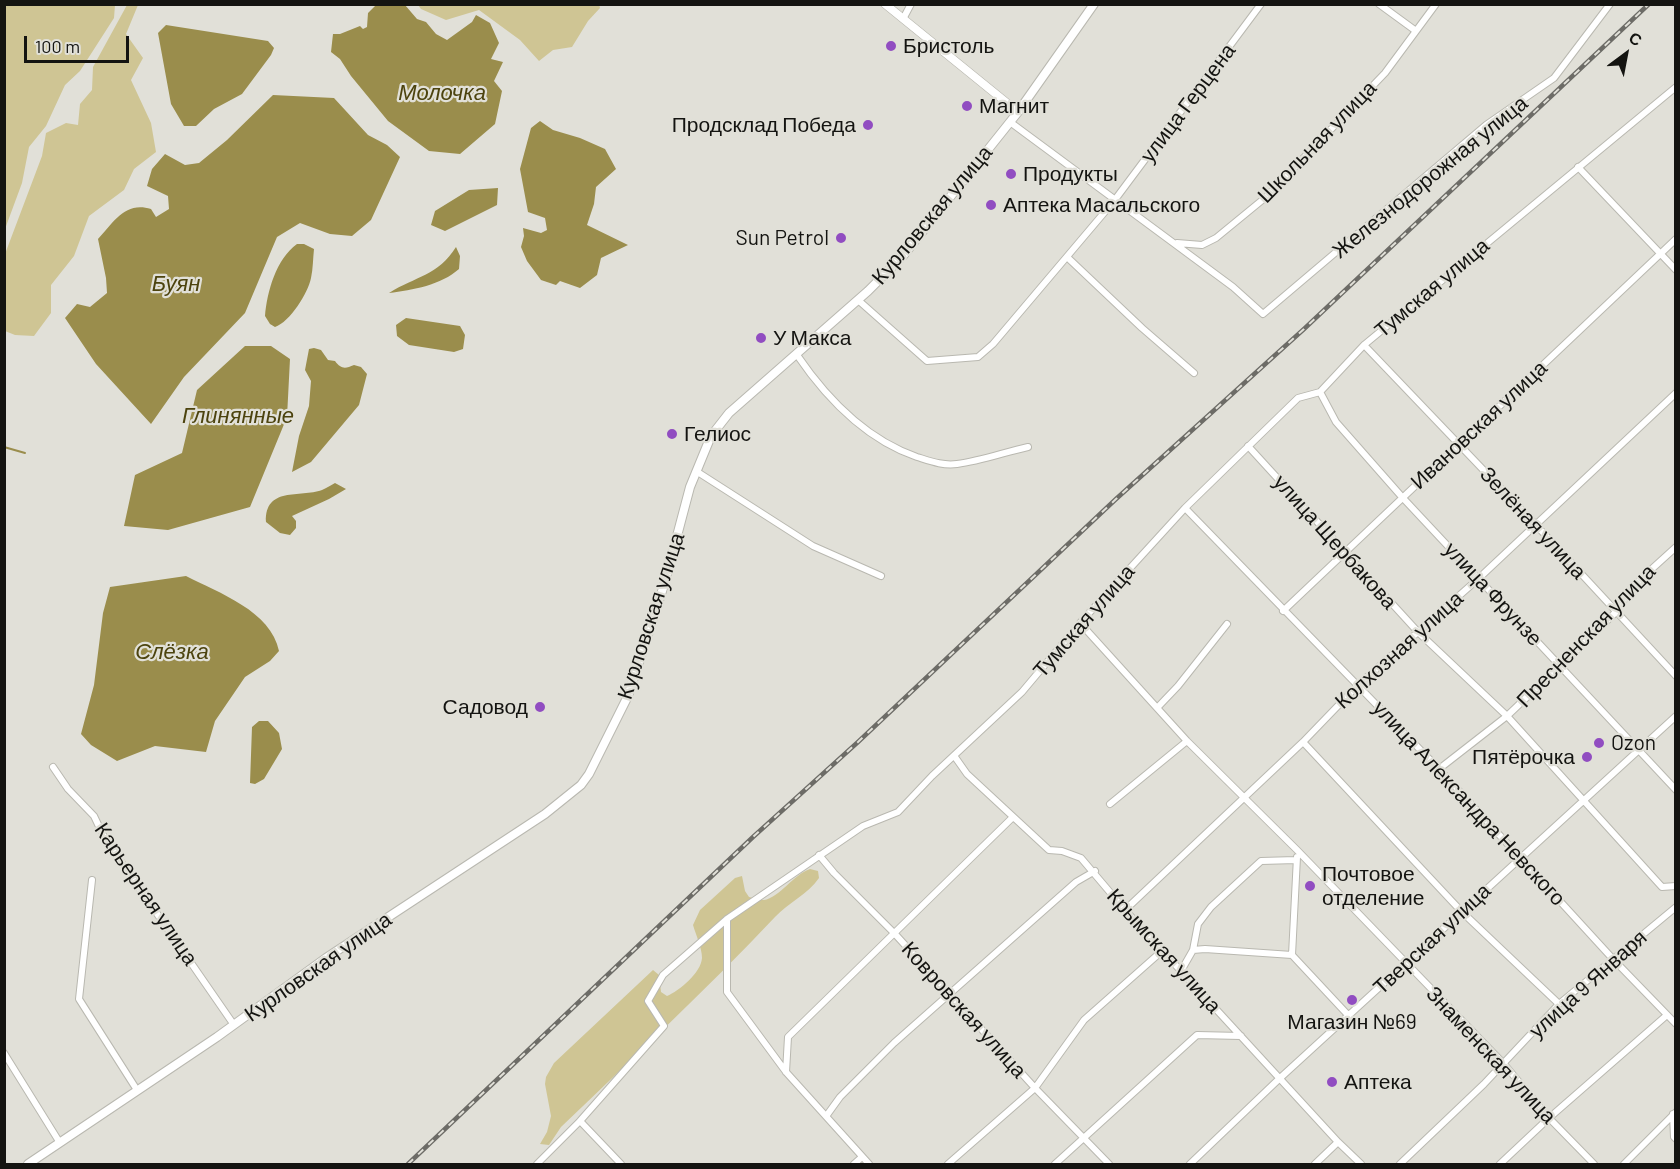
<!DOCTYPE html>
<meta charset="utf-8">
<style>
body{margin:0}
#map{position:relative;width:1680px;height:1169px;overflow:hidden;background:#e1e0d8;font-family:Barlow,sans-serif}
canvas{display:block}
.frame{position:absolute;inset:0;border:6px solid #141411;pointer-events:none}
.north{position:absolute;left:1596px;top:24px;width:60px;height:60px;-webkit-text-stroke:4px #e1e0d8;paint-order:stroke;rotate:32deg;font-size:16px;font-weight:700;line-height:24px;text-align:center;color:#141411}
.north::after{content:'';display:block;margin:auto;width:21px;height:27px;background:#141411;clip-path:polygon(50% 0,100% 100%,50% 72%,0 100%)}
.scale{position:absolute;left:24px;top:36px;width:105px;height:27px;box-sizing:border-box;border:3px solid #141411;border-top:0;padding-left:8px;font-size:18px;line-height:21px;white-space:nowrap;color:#141411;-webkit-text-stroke:4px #e1e0d8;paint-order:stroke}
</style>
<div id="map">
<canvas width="1680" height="1169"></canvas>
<div class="frame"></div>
<div class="north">С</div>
<div class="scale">100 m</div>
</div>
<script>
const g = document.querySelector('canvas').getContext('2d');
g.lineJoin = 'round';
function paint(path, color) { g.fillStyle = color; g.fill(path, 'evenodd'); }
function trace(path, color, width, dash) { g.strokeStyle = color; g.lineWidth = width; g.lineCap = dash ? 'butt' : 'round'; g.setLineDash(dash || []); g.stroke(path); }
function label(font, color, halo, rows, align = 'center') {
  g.font = font + ' Barlow,sans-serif'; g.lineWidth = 4.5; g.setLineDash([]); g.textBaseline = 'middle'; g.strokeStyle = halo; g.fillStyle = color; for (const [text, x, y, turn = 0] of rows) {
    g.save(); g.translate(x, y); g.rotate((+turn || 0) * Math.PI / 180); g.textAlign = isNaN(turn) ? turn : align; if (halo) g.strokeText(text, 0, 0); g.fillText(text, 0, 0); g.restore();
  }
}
const green = new Path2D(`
 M5,4L115,5L114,18L80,71L65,85L46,126L29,147L22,183L5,229Z
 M599,4L600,8L588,21L572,47L553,50L539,61L520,40L479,10L446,20L421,9L418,5Z
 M127,5H138L126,34L143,58L131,80L151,123L156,152L134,169L124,190L89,216L74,256L51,285V313L34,336L15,335L5,331V254L42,156L46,133L66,123L78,125L80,104L92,90L93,67Z
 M810,869L818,871L819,878C808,894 788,903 775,917C706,990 633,1058 561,1127L549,1145L540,1144L547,1132L551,1116L545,1084L546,1077L554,1063L653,970L659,975L661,992L667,996C679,991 701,973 702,958C702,948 696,935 693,925L700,910L735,878L742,876L745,891L749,897C754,898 760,900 764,900C779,898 794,874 810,869Z`);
const water = new Path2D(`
 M377,4L405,5L417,19L426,22L436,34L447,40L472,22L476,15L490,23L499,43L491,59L503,62L494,81L502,91L495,124L460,154L429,151L388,121L351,76L340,59L331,52L333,34H340L360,26L363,29L367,27L368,13Z
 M166,25L268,41L274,48L271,55L242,94L214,109L196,126H184L171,104L158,33Z
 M273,95L334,98L368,135L387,145L400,157L371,220L352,236L330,234L300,223L277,237L245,313L184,377L151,424L96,364L65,318L77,304L90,307L107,293L106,278L98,239C114,222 125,201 151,209L156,217L169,209L168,196L147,186L152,169L165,154L185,165L199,163L227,140Z
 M540,121L553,130L580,138L605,149L616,169L596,187L594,204L587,225L628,245L601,258L597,275L580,288L560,281L556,285L541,280L527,261L521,247L524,236L523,228L541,233L547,230L545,218L528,212L520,169L531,128Z
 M498,188L497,205L445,231L431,225L435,211L469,190Z
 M297,244H304L314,249C313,258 313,269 311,278C308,293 290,322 275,327L270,324L265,316C267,292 276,259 297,244Z
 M456,247L460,256L459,269C441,285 413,290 389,293C416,276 438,276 456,247Z
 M406,318L460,326L465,335L463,349L454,352L409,345L397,336L396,325Z
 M245,346H271L290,359L287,417L250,507L168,530L124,526L135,475L182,453L197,390Z
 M314,348L321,350L328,360L335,361C341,369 345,369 354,365L361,367L367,374L359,405L311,462L292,472L299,436L309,406L311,381L305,370L309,349Z
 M335,483L346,489L329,499L292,516L296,521V528L290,535L280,533L266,522C265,486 300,498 322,490C327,488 331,485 335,483Z
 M186,576C219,593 271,611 279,651L270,661L245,677L215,721L206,752L155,746L117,761L91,745L81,734L94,685L103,613L110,587Z
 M259,721H268L279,733L282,749L264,779L255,784L250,783L252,727Z`);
const stream = new Path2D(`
 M4,447L25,453`);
const minor = new Path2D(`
 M1379,4L1416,31
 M903,19L911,4
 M1010,122L1233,287L1263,314L1486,125L1554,78L1610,4
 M1578,167L1676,270
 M1177,243L1202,245L1216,238L1266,197L1385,73L1436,4
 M1067,257L1142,328L1194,373
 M858,300L927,361L978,357L993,344L1114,201L1261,4
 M1364,345L1536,525L1676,676
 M797,355C827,399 865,439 917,457C930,461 943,466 957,464C981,461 1005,452 1028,447
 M1320,392L1336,422L1402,497L1676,790
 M1248,446L1418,632L1507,716L1662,887L1676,886
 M696,471L813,546L881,576
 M1185,508L1439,769L1612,958L1676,1024
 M1283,611L1676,239
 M1080,623L1187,741L1297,850L1504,1064L1549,1118L1594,1164
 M1157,708L1178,686L1227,624
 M1303,742L1461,911L1559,1004
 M955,757L967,774L1049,850L1062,851L1081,858L1125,910L1338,1142L1361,1164
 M53,767L68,789L94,816L104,837L234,1025
 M1439,769L1507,716L1616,612L1633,586L1676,547
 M1110,804L1187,741
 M819,855L834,873L895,934L1035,1088L1109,1164
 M92,880L79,999L137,1090
 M1125,910L1303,742L1358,685L1478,579L1676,393
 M727,919V992L786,1072L869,1164
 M1193,950L1205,949L1292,955L1348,1015
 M1292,955L1297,857
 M1181,971L1193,950L1198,924L1211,907L1261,861L1296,860
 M4,1053L60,1143
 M786,1072L788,1037L1013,817
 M1673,1114L1674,1137L1676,1139
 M827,1115L840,1097L894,1043L1076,882L1095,871
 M580,1121L621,1164
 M537,1164L580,1121L664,1026L648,1001L663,975L727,919L863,826L898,812L932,776L1022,692L1080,623L1185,508L1298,398L1320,392L1364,345L1676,87
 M854,1164L862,1157
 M948,1164L1035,1088L1084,1020L1162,951
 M1055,1164L1197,1035L1241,1036
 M1190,1164L1279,1079L1676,716
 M1315,1164L1338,1142
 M1400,1164L1484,1084L1559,1004L1676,907
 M1500,1164L1549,1118L1667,1015
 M1624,1164L1676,1112`);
const tertiary = new Path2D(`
 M885,4L1018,112`);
const secondary = new Path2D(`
 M28,1164L217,1037L326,958L545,814L581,785L589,774L628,696L664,585L690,487L711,436L729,413L868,291L903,256L1018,112L1094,4`);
const rail = new Path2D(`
 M408,1164L753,837L858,742L1116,499L1304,329L1649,4`);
const markers = [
 [891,46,6,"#914dc1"],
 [967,106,6,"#914dc1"],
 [868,125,6,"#914dc1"],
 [1011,174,6,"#914dc1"],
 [991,205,6,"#914dc1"],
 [841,238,6,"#914dc1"],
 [761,338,6,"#914dc1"],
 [672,434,6,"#914dc1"],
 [540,707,6,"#914dc1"],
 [1599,743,6,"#914dc1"],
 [1587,757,6,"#914dc1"],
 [1310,886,6,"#914dc1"],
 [1352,1000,6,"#914dc1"],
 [1332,1082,6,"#914dc1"]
];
const poiNames = [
 ["Бристоль",903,46],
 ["Магнит",979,106],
 ["Продсклад Победа",856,125,"right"],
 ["Продукты",1023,174],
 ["Аптека Масальского",1003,205],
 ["Sun Petrol",829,238,"right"],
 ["У Макса",773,338],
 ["Гелиос",684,434],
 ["Садовод",528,707,"right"],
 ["Ozon",1611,743],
 ["Пятёрочка",1575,757,"right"],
 ["Почтовое",1322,874],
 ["отделение",1322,898],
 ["Магазин №69",1352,1022,"center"],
 ["Аптека",1344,1082]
];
const streetNames = [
 ["улица Герцена",1188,103,-53],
 ["Школьная улица",1317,142,-46],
 ["Железнодорожная улица",1430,177,-39],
 ["Курловская улица",932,215,-50],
 ["Тумская улица",1432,288,-40],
 ["Ивановская улица",1479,425,-43],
 ["Зелёная улица",1533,523,47],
 ["улица Щербакова",1335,542,48],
 ["улица Фрунзе",1493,594,47],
 ["Курловская улица",651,616,-72],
 ["Тумская улица",1084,621,-49],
 ["Пресненская улица",1586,636,-46],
 ["Колхозная улица",1399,650,-42],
 ["улица Александра Невского",1469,803,47],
 ["Карьерная улица",146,894,56],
 ["Тверская улица",1432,939,-43],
 ["Крымская улица",1164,951,48],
 ["Курловская улица",318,967,-35],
 ["улица 9 Января",1588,984,-42],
 ["Ковровская улица",964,1010,48],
 ["Знаменская улица",1491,1055,47]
];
const waterNames = [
 ["Молочка",442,93],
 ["Буян",176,284],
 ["Глинянные",238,416],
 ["Слёзка",172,652]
];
paint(green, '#cfc594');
paint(water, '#9a8d4c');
trace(stream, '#9a8d4c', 2);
trace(minor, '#b9b8b0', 8);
trace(tertiary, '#b9b8b0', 9);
trace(secondary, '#b9b8b0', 10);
trace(minor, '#fff', 6);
trace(tertiary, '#fff', 8);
trace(secondary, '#fff', 8);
trace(rail, '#6d6c67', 4.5);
trace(rail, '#e1e0d8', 2, [7]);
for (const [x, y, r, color] of markers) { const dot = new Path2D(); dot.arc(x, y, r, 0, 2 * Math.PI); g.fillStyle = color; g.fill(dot); trace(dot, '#e1e0d8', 2); }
label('21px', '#141411', '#e1e0d8', poiNames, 'left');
label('21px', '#141411', '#e1e0d8', streetNames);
label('italic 22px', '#4c430e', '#e1e0d8', waterNames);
</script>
